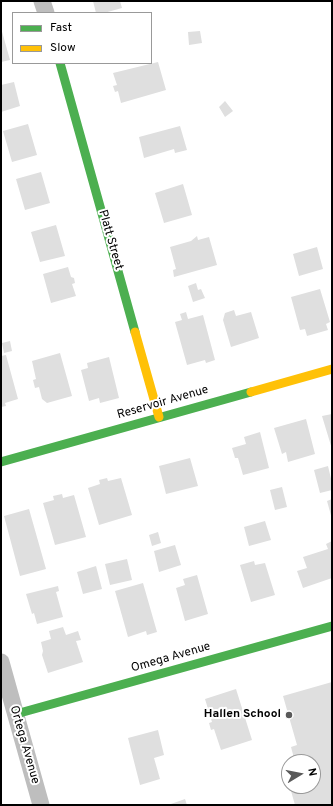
<!DOCTYPE html>
<style>
body{margin:0}
#map{position:relative;width:333px;height:806px;overflow:hidden;background:#fff;font-family:Overpass,sans-serif}
canvas{display:block}
.frame{position:absolute;inset:0;border:2px solid #000;pointer-events:none}
.legend{position:absolute;left:12px;top:12px;width:140px;height:52px;box-sizing:border-box;background:#fff;border:1px solid #999;margin:0;padding:5px 7px;list-style:none;font-size:12px;color:#000}
.legend li{display:flex;align-items:center;gap:8px;height:20px}
.legend b{width:20px;border:1px solid #999}
.north{position:absolute;left:281px;top:754px;width:40px;height:40px;box-sizing:border-box;background:#fff;border:1px solid #999;border-radius:50%;rotate:80deg;font-size:11px;font-weight:700;line-height:16px;text-align:center;color:#000}
.north::after{content:'';display:block;margin:auto;width:14px;height:18px;background:#595959;clip-path:polygon(50% 0,100% 100%,50% 72%,0 100%)}
</style>
<div id="map">
<canvas width="333" height="806"></canvas>
<div class="frame"></div>
<ul class="legend">
<li><b style="height:5px;background:#4caf50"></b>Fast</li>
<li><b style="height:5px;background:#ffc107"></b>Slow</li>
</ul>
<div class="north">N</div>
</div>
<script>
const g = document.querySelector('canvas').getContext('2d');
g.lineJoin = 'round';
function paint(path, color) { g.fillStyle = color; g.fill(path, 'evenodd'); }
function trace(path, color, width, dash) { g.strokeStyle = color; g.lineWidth = width; g.lineCap = dash ? 'butt' : 'round'; g.setLineDash(dash || []); g.stroke(path); }
function label(font, color, halo, rows, align = 'center') {
  g.font = font + ' Overpass,sans-serif'; g.lineWidth = 4; g.setLineDash([]); g.textBaseline = 'middle'; g.strokeStyle = halo; g.fillStyle = color; for (const [text, x, y, turn = 0] of rows) {
    g.save(); g.translate(x, y); g.rotate((+turn || 0) * Math.PI / 180); g.textAlign = isNaN(turn) ? turn : align; if (halo) g.strokeText(text, 0, 0); g.fillText(text, 0, 0); g.restore();
  }
}
const building = new Path2D(`
 M93,1H120L122,8L104,13H96Z
 M1,28L10,60L1,62Z
 M200,31L202,43L189,45L188,32Z
 M158,62L166,90L121,103L118,91L115,92L113,86L117,85L113,73Z
 M14,82L20,106L1,112V85Z
 M225,101L233,111L225,117L219,107Z
 M28,124L37,155L12,162L3,131Z
 M180,126L187,150L175,153L174,149L144,158L139,137Z
 M41,172L50,203L25,210L16,179Z
 M183,184L192,215L164,223L155,193Z
 M56,225L65,256L40,262L31,232Z
 M197,236L198,240L209,237L217,265L174,277L173,270L176,269L170,247L191,241Z
 M317,247L323,269L299,276L293,254Z
 M68,267L71,277L74,278L75,283L72,284L76,296L51,303L43,274Z
 M196,283L198,290L201,289L205,298L193,302L188,286Z
 M320,289L330,322L326,324L328,330L307,336L305,329L300,330L291,297Z
 M234,310L236,316L251,312L259,338L231,347L223,320L225,313Z
 M186,312L188,319L203,315L215,360L206,363L205,360L187,365L175,322L182,320L180,314Z
 M10,341L12,351L4,353L2,343Z
 M60,353L72,396L47,403L42,399L39,387L35,388L33,380L36,379L32,361Z
 M6,355L18,399L5,403L6,406L1,407V356Z
 M109,357L119,398L100,403L99,398L89,401L81,370L88,368L87,363Z
 M332,414V449L322,416Z
 M306,419L315,454L288,462L286,452L282,454L274,428Z
 M260,432L269,468L243,475L238,458H235L232,448L246,444L244,437Z
 M190,458L198,486L166,494L159,466Z
 M328,466L332,483V490L320,493L314,470Z
 M107,478L108,481L121,478L132,515L99,525L88,488L100,484L99,480Z
 M282,487L287,507L275,510L270,490Z
 M62,494L63,498L74,495L86,537L55,545L43,503L54,500L53,496Z
 M332,499V519L327,501Z
 M29,509L46,569L20,576L4,516Z
 M265,521L271,540L249,546L244,527Z
 M158,532L161,543L152,546L149,535Z
 M332,541V578L303,588L297,571L307,568L303,557L328,549L326,544Z
 M175,545L181,565L159,572L154,551Z
 M127,559L132,580L110,585L105,564Z
 M254,561L255,565L265,563L275,595L251,602L240,565Z
 M96,566L102,589L83,594L77,572Z
 M197,575L208,614L185,621L176,588L185,585L183,579Z
 M143,583L157,632L147,635L146,631L128,637L115,591Z
 M58,586L59,591L56,592L63,617L37,624L34,613L32,614L26,594Z
 M63,627L66,635L78,631L81,640L76,641L83,662L48,673L42,655L43,651L41,642L51,639L49,631Z
 M332,682V805H295L291,791L313,786V762H295L291,747L297,745L283,696Z
 M236,689L252,740L221,750L214,729L211,730L209,723L212,722L205,699Z
 M158,730L164,755L154,758L160,779L140,785L128,738Z
 M185,799L187,805H168Z`);
const street = new Path2D(`
 M42,1L46,13
 M1,662L41,805`);
const fast = new Path2D(`
 M60,63L135,332
 M1,462L251,392
 M16,714L332,626`);
const slow = new Path2D(`
 M135,332L159,417
 M251,392L332,369`);
const markers = [
 [289,715,4,"#595959"]
];
const streetNames = [
 ["Platt Street",110,240,74],
 ["Reservoir Avenue",163,403,-16],
 ["Omega Avenue",171,658,-16],
 ["Ortega Avenue",24,745,74]
];
const poiNames = [
 ["Hallen School",281,715]
];
paint(building, '#dfdfdf');
trace(street, '#bebebe', 17);
trace(fast, '#4caf50', 9);
trace(slow, '#ffc107', 9);
for (const [x, y, r, color] of markers) { const dot = new Path2D(); dot.arc(x, y, r, 0, 2 * Math.PI); g.fillStyle = color; g.fill(dot); trace(dot, '#fff', 1.5); }
label('12px', '#000', '#fff', streetNames);
label('bold 12px', '#000', '#fff', poiNames, 'right');
</script>
